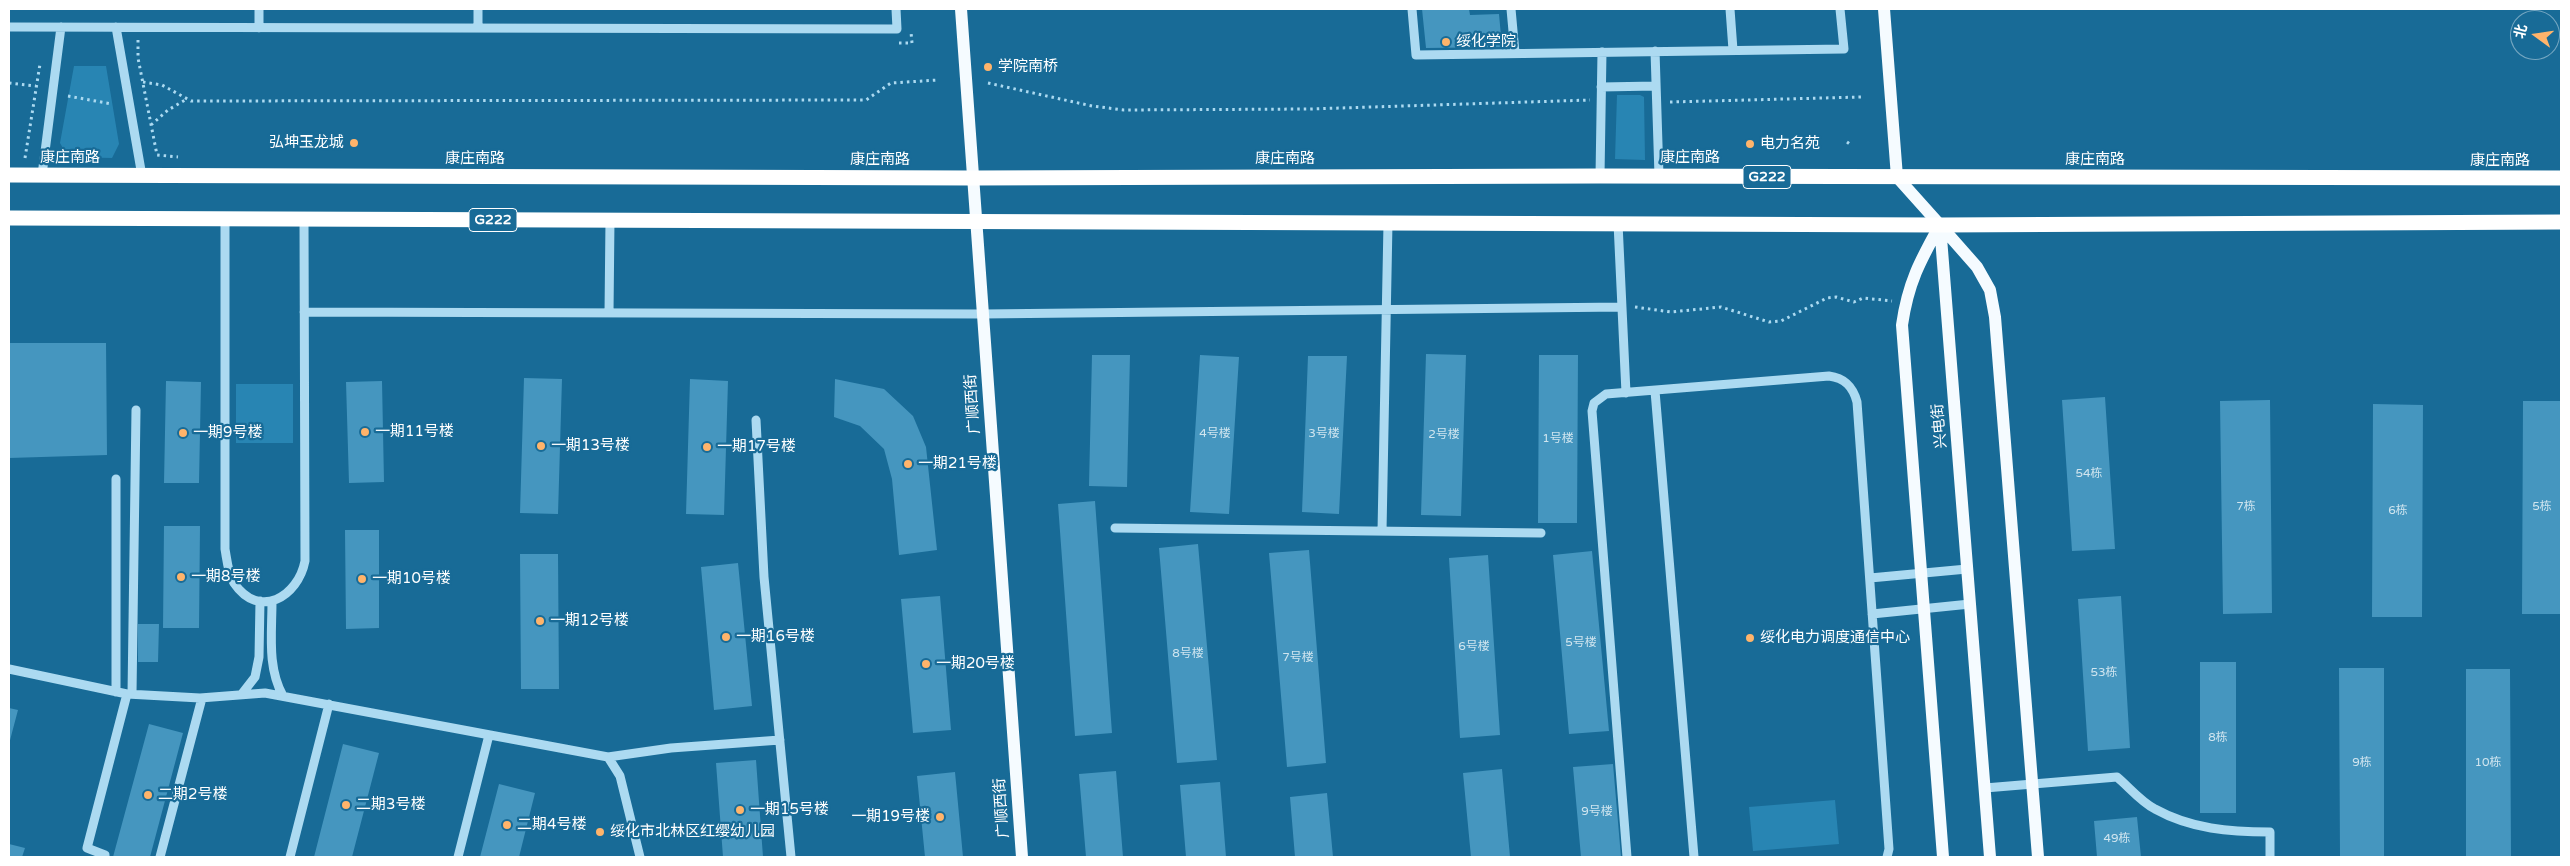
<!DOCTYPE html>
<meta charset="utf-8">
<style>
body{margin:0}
#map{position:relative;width:2570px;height:866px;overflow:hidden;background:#186b97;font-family:"Varela Round","Noto Sans SC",sans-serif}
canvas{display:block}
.frame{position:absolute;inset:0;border:10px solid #fff;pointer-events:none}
.north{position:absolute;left:2510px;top:10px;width:50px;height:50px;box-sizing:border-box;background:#186b97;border:1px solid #74a6c1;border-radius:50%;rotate:284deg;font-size:14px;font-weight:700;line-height:20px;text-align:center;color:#fff}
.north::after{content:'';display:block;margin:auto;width:18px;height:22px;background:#ffb46b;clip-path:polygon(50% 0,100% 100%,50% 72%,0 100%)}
</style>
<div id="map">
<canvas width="2570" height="866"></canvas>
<div class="frame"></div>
<div class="north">北</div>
</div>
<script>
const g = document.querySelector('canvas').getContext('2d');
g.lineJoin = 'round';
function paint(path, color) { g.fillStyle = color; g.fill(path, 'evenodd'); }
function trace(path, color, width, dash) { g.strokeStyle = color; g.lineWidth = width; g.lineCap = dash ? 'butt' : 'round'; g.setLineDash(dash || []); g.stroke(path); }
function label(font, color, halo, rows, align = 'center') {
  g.font = font + ' "Varela Round","Noto Sans SC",sans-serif'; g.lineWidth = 4.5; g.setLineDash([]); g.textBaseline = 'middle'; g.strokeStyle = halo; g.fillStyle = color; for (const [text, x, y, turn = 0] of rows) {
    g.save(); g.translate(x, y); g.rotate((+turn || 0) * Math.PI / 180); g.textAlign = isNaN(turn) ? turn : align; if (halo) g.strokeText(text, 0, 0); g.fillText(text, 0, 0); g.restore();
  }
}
const green = new Path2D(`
 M74,66H106L119,144L112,158L68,157L60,143Z
 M1617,95H1640L1644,97L1645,160L1615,159Z
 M236,384H293V443H236Z
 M1835,800L1839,844L1753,851L1749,807Z`);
const building = new Path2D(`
 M1422,9H1469L1470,15L1499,14L1502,47L1426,48Z
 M9,343H106L107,455L9,458Z
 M1426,354L1466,355L1461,516L1421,515Z
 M1092,355H1130L1127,487L1089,486Z
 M1200,355L1239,357L1229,514L1190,512Z
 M1539,355H1578L1577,523H1538Z
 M1308,356H1347L1339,514L1302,512Z
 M524,378L562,379L558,514L520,513Z
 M690,379L728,381L724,515L686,514Z
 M835,379L884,389L913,416L926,447L937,550L899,555L892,479L884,449L860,426L834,417Z
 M166,381L201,382L199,483H164Z
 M382,381L384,482L349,483L346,382Z
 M2105,397L2115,549L2072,551L2062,400Z
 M2270,400L2272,613L2223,614L2220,401Z
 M2523,401H2561V614H2522Z
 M2373,404L2423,405L2422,617H2372Z
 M1095,501L1112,733L1075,736L1058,504Z
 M164,526H200L199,628H163Z
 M345,530H379V628L346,629Z
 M1198,544L1217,760L1177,763L1159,548Z
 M1309,550L1326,763L1287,767L1269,553Z
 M1592,551L1609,731L1569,734L1553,555Z
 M520,554H558L559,689H521Z
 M1488,555L1500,735L1460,738L1449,558Z
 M738,563L752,706L714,710L701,567Z
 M940,596L951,730L913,733L901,599Z
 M2121,596L2130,748L2088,751L2078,599Z
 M138,624H159L158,662H138Z
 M2200,662H2236V813H2200Z
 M2339,668H2384V857H2340Z
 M2466,669H2510L2511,857H2466Z
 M9,708L18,710L9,744Z
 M149,724L183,733L150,857H113Z
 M343,744L379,753L352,857H314Z
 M756,760L763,857H723L716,763Z
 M1613,764L1621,857H1581L1573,767Z
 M1502,769L1510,857H1471L1463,773Z
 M1116,771L1123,857H1086L1079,774Z
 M955,772L963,857H925L917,776Z
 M1220,782L1226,857H1186L1180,785Z
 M499,784L535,793L519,857H480Z
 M1327,793L1333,857H1295L1290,797Z
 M2137,817L2141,857H2097L2094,821Z
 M9,844L25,848L22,857H9Z`);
const path = new Path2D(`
 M138,40V58L157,155L178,157
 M899,43H912L911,32
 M143,82L162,85L191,101L866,100L891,83L938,80
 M9,83L36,86
 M988,83L1092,106L1124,110L1309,109L1590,100
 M68,96L112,104
 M1670,102L1862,97
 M151,125L168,110L187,99
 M1847,142L1851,145
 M25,158L40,64
 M1635,307L1671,312L1721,307L1769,322L1781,321L1827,298L1836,297L1854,302L1863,298L1892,301`);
const minor = new Path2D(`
 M259,9V28
 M478,9V26
 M1412,9L1416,55L1844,49L1840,9
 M1511,9L1515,53
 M1730,9L1733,50
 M9,27L897,29L896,9
 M116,27L142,176
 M1655,51L1659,176
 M1601,87L1656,86
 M42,175L61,27
 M1600,176L1602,52
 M225,219V549C227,560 228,574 234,583C259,620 298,597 305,561L304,219
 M1618,223L1626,393
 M304,312L983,314L1622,307
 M609,313L610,220
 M1655,391L1694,857
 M756,420L764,577L791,857
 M1115,528L1541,533
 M1382,531L1388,223
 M1870,578L1967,569
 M272,601C272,634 267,667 283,696
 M1872,614L1970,604
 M9,669L127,694L200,698L265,693L608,757L620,776L640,857
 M116,692V479
 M132,694L136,410
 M241,695L255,677L259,657L260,601
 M608,757L671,748L780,740
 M1985,788L2117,777C2129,787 2141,802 2155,809C2191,829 2230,832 2270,832V857
 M105,857V855L87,848L127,694
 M160,857L202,698
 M290,857L329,704
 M458,857L489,735
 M1627,857L1592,411L1594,403L1606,394L1829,376C1845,378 1853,387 1857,402L1889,849L1887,857`);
const major = new Path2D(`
 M961,9L1022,857
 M1884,9L1897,177L1940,225L1990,857
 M1943,857L1902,325C1908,283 1920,261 1940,225L1977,267L1990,290L1995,317L2038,857`);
const highway = new Path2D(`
 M9,175L973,178L1600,176L2561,178
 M9,218L1940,225L2561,222`);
const markers = [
 [1446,42,5,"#ffb46b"],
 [988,67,5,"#ffb46b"],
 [354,143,5,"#ffb46b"],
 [1750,144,5,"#ffb46b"],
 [365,432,5,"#ffb46b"],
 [183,433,5,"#ffb46b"],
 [541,446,5,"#ffb46b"],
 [707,447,5,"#ffb46b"],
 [908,464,5,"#ffb46b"],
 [181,577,5,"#ffb46b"],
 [362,579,5,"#ffb46b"],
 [540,621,5,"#ffb46b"],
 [726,637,5,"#ffb46b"],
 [1750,638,5,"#ffb46b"],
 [926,664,5,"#ffb46b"],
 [148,795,5,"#ffb46b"],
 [346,805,5,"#ffb46b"],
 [740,810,5,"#ffb46b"],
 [940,817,5,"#ffb46b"],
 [507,825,5,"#ffb46b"],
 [600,832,5,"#ffb46b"]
];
const numberNames = [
 ["4号楼",1215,434],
 ["3号楼",1324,434],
 ["2号楼",1444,435],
 ["1号楼",1558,439],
 ["54栋",2089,474],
 ["7栋",2246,507],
 ["5栋",2542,507],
 ["6栋",2398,511],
 ["5号楼",1581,643],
 ["6号楼",1474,647],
 ["8号楼",1188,654],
 ["7号楼",1298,658],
 ["53栋",2104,673],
 ["8栋",2218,738],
 ["9栋",2362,763],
 ["10栋",2488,763],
 ["9号楼",1597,812],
 ["49栋",2117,839]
];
const shields = [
 [1767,177,48],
 [493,220,48]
];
const shieldNames = [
 ["G222",1767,177],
 ["G222",493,220]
];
const poiNames = [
 ["绥化学院",1456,42],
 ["学院南桥",998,67],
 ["弘坤玉龙城",344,143,"right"],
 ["电力名苑",1760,144],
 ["一期11号楼",375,432],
 ["一期9号楼",193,433],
 ["一期13号楼",551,446],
 ["一期17号楼",717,447],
 ["一期21号楼",918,464],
 ["一期8号楼",191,577],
 ["一期10号楼",372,579],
 ["一期12号楼",550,621],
 ["一期16号楼",736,637],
 ["绥化电力调度通信中心",1760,638],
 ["一期20号楼",936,664],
 ["二期2号楼",158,795],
 ["二期3号楼",356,805],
 ["一期15号楼",750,810],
 ["一期19号楼",930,817,"right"],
 ["二期4号楼",517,825],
 ["绥化市北林区红缨幼儿园",610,832]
];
const streetNames = [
 ["康庄南路",70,158],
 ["康庄南路",1690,158],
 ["康庄南路",475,159],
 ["康庄南路",1285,159],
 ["康庄南路",880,160],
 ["康庄南路",2095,160],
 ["康庄南路",2500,161],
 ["广顺西街",973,404,-94],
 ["兴电街",1940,426,-95],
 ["广顺西街",1002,808,-94]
];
paint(green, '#2885b3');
paint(building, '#4596bf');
trace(path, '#acdaf1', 3, [2.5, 4]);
trace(minor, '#acdaf1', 9);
trace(major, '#f5fbff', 12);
trace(highway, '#fff', 15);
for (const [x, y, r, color] of markers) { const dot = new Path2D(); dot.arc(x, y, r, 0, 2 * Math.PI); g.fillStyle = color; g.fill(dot); trace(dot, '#186b97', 2); }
label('12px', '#d0e5ef', null, numberNames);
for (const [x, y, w] of shields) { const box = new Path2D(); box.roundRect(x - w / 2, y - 11.5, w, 23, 4); g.fillStyle = '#186b97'; g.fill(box); trace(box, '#fff', 1); }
label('bold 14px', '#fff', null, shieldNames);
label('15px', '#fff', '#186b97', poiNames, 'left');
label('15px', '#fff', '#186b97', streetNames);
</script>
